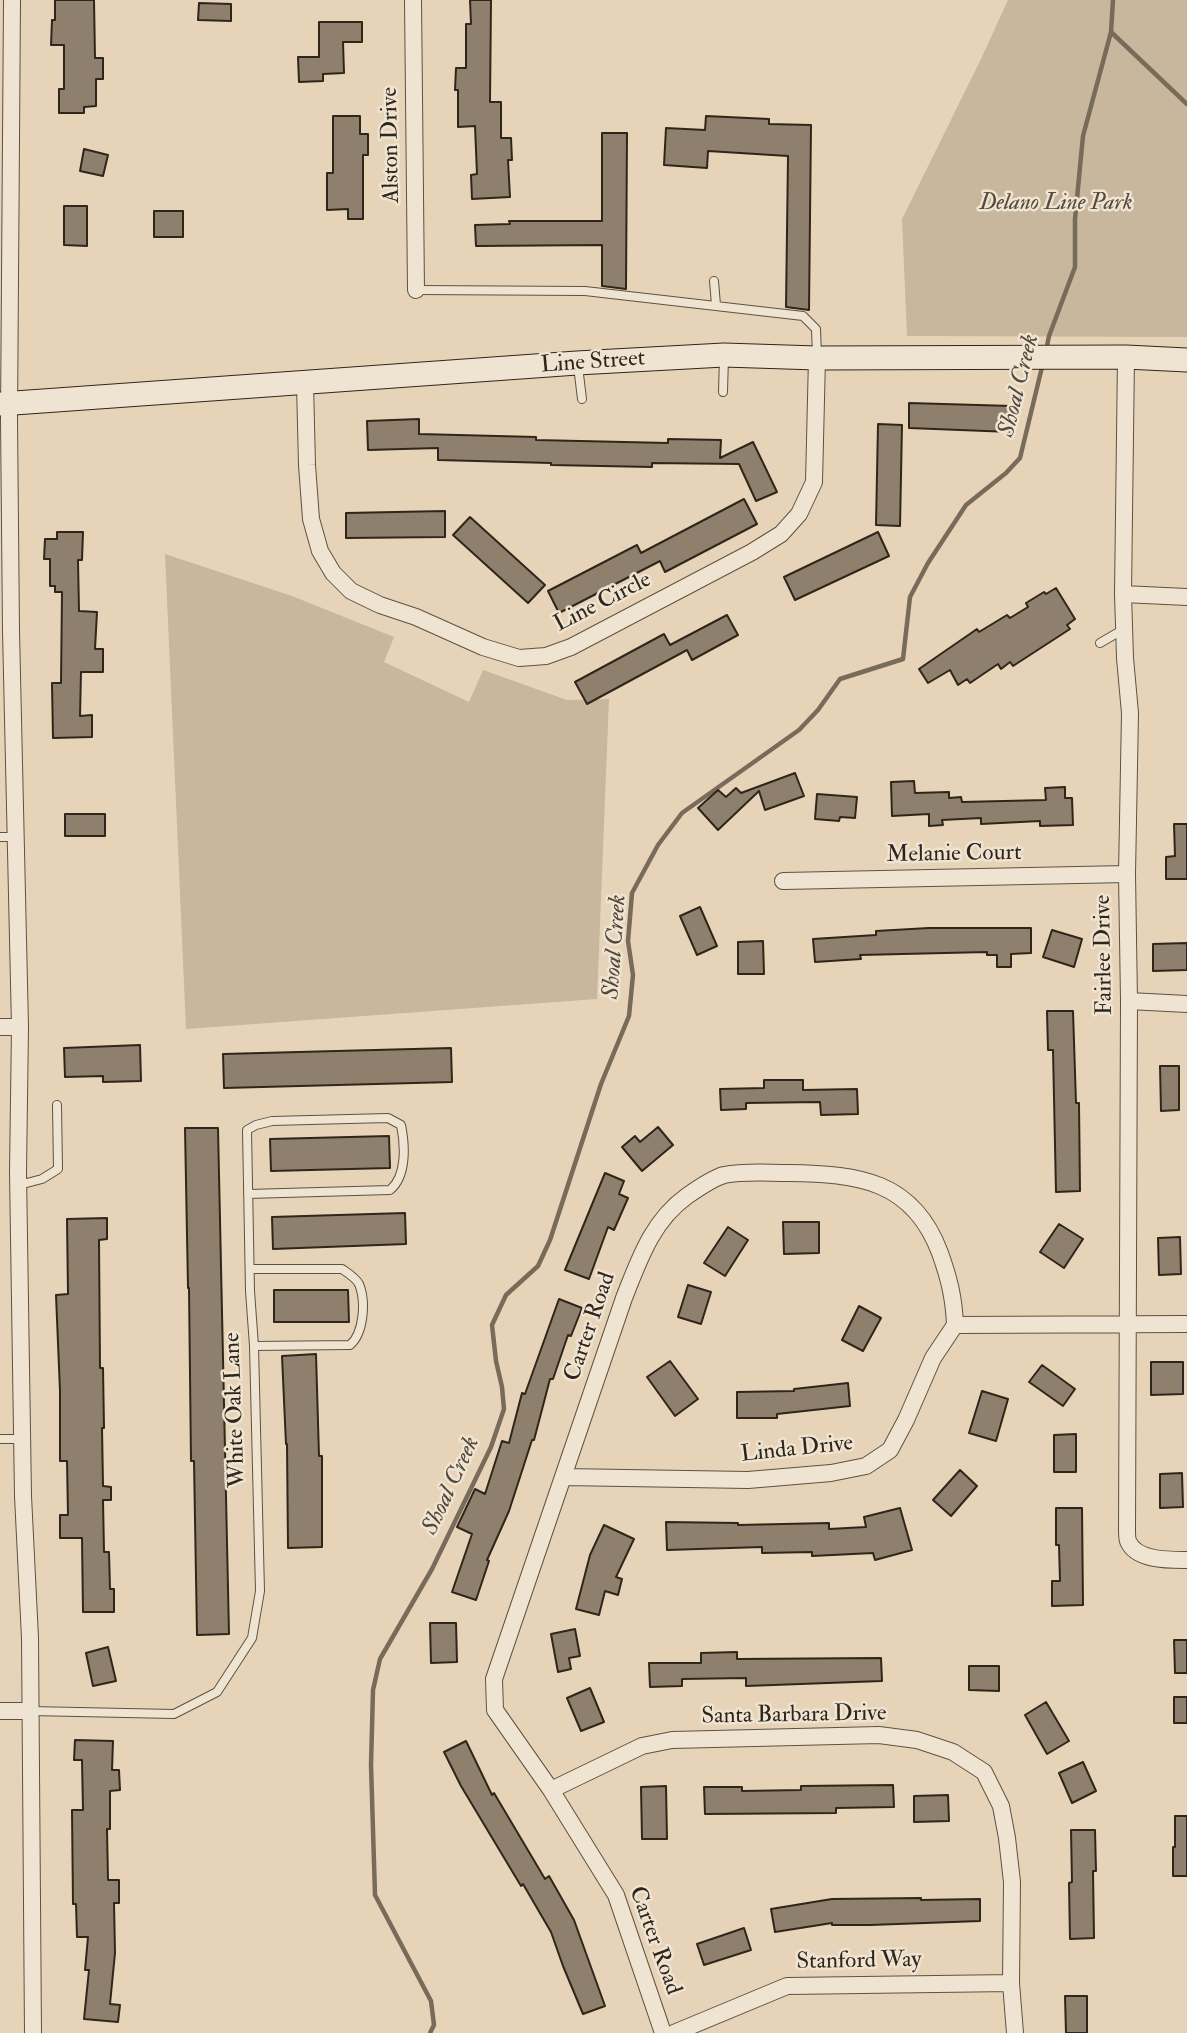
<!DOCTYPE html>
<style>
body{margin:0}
canvas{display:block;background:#e7d4b8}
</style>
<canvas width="1187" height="2033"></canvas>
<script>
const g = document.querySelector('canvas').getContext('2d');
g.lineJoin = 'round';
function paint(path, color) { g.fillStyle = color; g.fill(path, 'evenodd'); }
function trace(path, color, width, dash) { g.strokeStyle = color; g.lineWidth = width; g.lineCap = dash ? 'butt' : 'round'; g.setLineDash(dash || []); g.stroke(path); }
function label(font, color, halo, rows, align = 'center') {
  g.font = font + ' "IM FELL Double Pica",serif'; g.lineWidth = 5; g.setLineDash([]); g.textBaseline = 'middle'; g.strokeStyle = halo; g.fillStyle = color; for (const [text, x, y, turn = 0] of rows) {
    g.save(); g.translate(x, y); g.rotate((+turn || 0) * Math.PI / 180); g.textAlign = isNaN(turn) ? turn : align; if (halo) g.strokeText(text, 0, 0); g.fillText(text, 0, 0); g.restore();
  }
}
const green = new Path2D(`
 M1008,0H1187V337L907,336L902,219L981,59Z
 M165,554L292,596L394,637L384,662L469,702L483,670L567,700L609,699L597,999L186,1029Z`);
const stream = new Path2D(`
 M1111,32L1187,104
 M1046,351L1049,336L1075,267V219L1083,136L1111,32L1113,0
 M430,2033L434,2025L431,2001L375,1895L371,1765L373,1690L380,1659L432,1569L491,1447L504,1409L502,1387L496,1361L492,1325L506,1295L538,1266L550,1240L601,1084L629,1016L633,975L628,941L632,893L658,845L682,813L799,730L818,710L840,679L903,659L910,597L928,563L966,505L1006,473L1020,458L1043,363`);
const building = new Path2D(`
 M55,0H94L95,58H103V79H96V106L84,107V113H59V89H64V45H51L52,20H55Z
 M470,0H491L490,102H501V138H511L512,160H508L510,197L472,199L471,175L477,174L475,126L458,127V90H455L456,68H466V24H471Z
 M199,3L231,4V21L198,20Z
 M319,22H362V42H343L344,73L323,74V81L299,82L298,57H319Z
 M333,116H360V134H368V155H363V219H348V209L327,210V173H333Z
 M706,116L769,119V124L811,125L809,310L786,307L788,156L708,151L707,168L664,165L666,128L705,130Z
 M602,133H627L626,289L602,286V245L476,246L475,225L510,224L509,221H602Z
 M84,149L108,155L103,176L80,171Z
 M64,206H87V246L64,245Z
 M154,211H183V237H154Z
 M909,403L1012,406L1011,432L909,428Z
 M419,419V434L536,437V440L668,443V439L721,440L720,458L753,442L777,492L756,501L739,464L652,463V467L551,465V463L438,460V448L368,450L367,421Z
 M878,424L902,425L900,526L876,525Z
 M744,499L757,524L665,572L660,561L559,613L548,591L637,545L641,553Z
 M445,511V537L346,538V513Z
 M470,517L545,585L528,603L453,535Z
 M57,532H83L82,560H78L79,611L97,612L95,649H103V672H81L80,716L92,715V737L53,738L52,683H61L62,592H55V586H50V559H44L45,539H57Z
 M878,532L889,556L795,600L784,577Z
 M1056,588L1075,619L1067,625L1070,629L1013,666L1010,662L1001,669L998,664L970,683L967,679L958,685L950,670L928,683L919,669L977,629L979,632L1007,615L1010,618L1028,607L1026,603L1044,592L1046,594Z
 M727,615L738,635L692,660L687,650L587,704L575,682L664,634L670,645Z
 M795,773L804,796L765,810L759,791L718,830L698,808L718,790L726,797L736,788L741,793Z
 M914,781L915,793L949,792V798L961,797L962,802L1046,800L1045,788L1065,787V798H1072L1073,825L1040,826V821L981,824V818L942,820L943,825L929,826V814L892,816L891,782Z
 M817,794L857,797L855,818L840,817L839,821L815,819Z
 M65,814H105V836H65Z
 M1174,824H1187V879H1166V857L1175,856Z
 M700,907L717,946L697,955L680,916Z
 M929,928H1031V953L1011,954V967H997V955H987V952L860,955L861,959L815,962L813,939L876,935V931Z
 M1052,930L1082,939L1074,967L1043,957Z
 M763,941L764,974H738V942Z
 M1187,943V970L1153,971V944Z
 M1047,1011H1073L1076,1103H1079L1080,1191L1056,1192L1053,1050H1048Z
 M140,1045L141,1081L103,1082V1076L65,1077L64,1048Z
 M451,1048L452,1082L224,1088L223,1054Z
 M1160,1066H1179V1110L1161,1111Z
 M764,1080H803V1090L857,1089L858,1114L821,1115L820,1102L746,1103V1109L721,1110L720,1089L764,1088Z
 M658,1127L673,1145L642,1171L622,1147L635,1136L640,1142Z
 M185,1128H218L229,1634L197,1635L194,1461H191L189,1288H188Z
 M389,1136L390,1168L271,1171L270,1139Z
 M605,1173L624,1181L619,1194L628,1198L614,1230L608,1227L589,1279L565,1270Z
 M405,1213L406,1244L273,1249L272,1217Z
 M107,1218V1239L99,1240L100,1368H103L104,1428H102L103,1486L111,1487V1500H103L104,1552H109L110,1589H114V1612H83L82,1538H60V1515H68L67,1461H60V1391L56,1295L68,1294L67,1219Z
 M783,1222H819V1253L784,1254Z
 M1059,1224L1083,1239L1064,1268L1040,1252Z
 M728,1227L748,1240L725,1276L704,1263Z
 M1180,1237L1181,1274L1159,1275L1158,1238Z
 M688,1285L711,1292L701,1324L678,1317Z
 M274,1290H348L349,1322H274Z
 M559,1299L582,1308L571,1336L568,1335L553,1379H550L534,1440H532L509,1511L487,1560L489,1561L476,1600L452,1592L472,1534L457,1527L475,1489L485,1494L502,1441L509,1443L522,1393L525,1394Z
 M859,1306L881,1318L863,1351L842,1340Z
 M316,1354L319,1456H322V1547L288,1548L287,1444H286L282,1356Z
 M670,1361L698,1399L675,1416L647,1377Z
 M1151,1362H1183V1394L1151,1395Z
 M1042,1365L1075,1389L1063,1406L1029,1382Z
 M848,1383L850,1406L777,1414V1418H737V1392L794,1391V1389Z
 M982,1391L1008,1399L996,1441L969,1433Z
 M1076,1434V1472H1054V1435Z
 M960,1470L977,1486L951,1516L933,1500Z
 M1182,1473L1183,1507L1160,1508V1474Z
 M900,1508L912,1550L875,1560L873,1553L812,1556V1552L762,1553V1547L667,1550L666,1522L738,1523V1525L829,1523V1529L866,1527L864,1517Z
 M1056,1508H1082L1083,1605L1052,1606V1581H1060L1059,1545H1056Z
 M604,1525L634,1539L616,1577L622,1579L618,1595L605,1591L599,1615L576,1609L590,1555Z
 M430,1623H456L457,1662L431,1663Z
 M575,1629L580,1656L569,1658L571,1669L558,1672L551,1634Z
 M1174,1640H1187V1673H1175Z
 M108,1647L116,1681L93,1686L86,1653Z
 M737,1652V1659L881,1658L882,1681L746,1686V1678L682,1679V1686L650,1687L649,1663H701V1653Z
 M969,1666H999V1691L969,1690Z
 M590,1688L604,1722L581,1731L567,1698Z
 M1174,1697H1187V1723H1174Z
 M1046,1702L1069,1741L1047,1754L1025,1715Z
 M75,1740L113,1741L112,1770H119L120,1790L110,1791V1829H107L108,1880H119V1903H114L115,1953L110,2004L120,2005L118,2022L84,2019L89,1970H85L88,1937H77L76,1904H73L72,1810H83L82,1760H74Z
 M466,1741L492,1795L494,1793L545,1879L549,1876L574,1920L605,2006L583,2014L563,1966L551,1932L523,1884L521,1886L461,1786L444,1752Z
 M1083,1762L1096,1791L1072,1803L1059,1773Z
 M893,1785L894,1807L836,1808V1813L705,1814L704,1787H742V1791L801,1790V1786Z
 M666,1786L667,1839H642L641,1787Z
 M948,1795L949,1821L914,1822V1796Z
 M1175,1816H1187V1876H1173V1847H1175Z
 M1071,1830H1095L1096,1871H1093L1094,1938L1070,1939L1069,1883L1072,1882Z
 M921,1898V1900L980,1899V1921L870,1925H832V1923L775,1932L771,1909L832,1899Z
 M744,1928L751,1950L704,1965L697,1944Z
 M1065,1996H1087V2033H1066Z`);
const lane = new Path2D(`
 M714,281L716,305
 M416,290L585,291L803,316L816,329L817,355
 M578,366L582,399
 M723,392L724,357
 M1100,643L1124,629
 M0,837H16
 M19,1185L42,1179L58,1169L57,1105
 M250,1269H342C348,1273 356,1278 359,1284C366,1301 364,1333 350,1345L254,1346
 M0,1439H22
 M30,1711L174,1714L217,1692L252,1638L260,1591L254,1346L250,1291L247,1130L256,1125L272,1121L388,1118L401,1125C405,1145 407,1176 390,1190L248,1194`);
const street = new Path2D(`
 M12,0L9,418L11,631L20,1027L18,1172L23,1496L30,1638L33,2033
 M413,0L416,290
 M1126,357L1123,594L1125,658L1130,713L1127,874L1129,1001L1127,1530C1127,1533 1127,1538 1128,1541C1136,1561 1170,1560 1187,1560
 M305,384L307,465L311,519L320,551L333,573L351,591L380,605L416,617L483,647L519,658L546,656L571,647L752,552L781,534L799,514L814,482L817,358
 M1123,594L1187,597
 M783,881L1127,874
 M1129,1001L1187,1004
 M0,1027H20
 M955,1325L1187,1324
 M564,1477L748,1480L831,1473L866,1466L890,1450L906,1420L933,1358L955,1325
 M0,1711H30
 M551,1790L642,1746L672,1740L879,1735L917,1740L953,1752L984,1772L1001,1806L1007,1838L1012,1882L1011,1983L1015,2033
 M663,2033L616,1895L551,1790L495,1710L494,1679L624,1298C639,1260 652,1221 687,1196C697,1189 713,1178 724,1175C745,1171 767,1173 788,1173C858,1174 913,1180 940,1253C949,1278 954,1298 955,1325
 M674,2033L787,1986L1011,1983`);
const secondary = new Path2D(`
 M0,404L577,363L724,355L817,358L1126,357L1187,360`);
const streetNames = [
 ["Alston Drive",392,145,-91],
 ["Line Street",593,363,-4],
 ["Line Circle",603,603,-27],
 ["Melanie Court",954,855,-1],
 ["Fairlee Drive",1105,955,-91],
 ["Carter Road",591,1327,-71],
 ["White Oak Lane",236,1410,-92],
 ["Linda Drive",797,1450,-6],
 ["Santa Barbara Drive",794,1716,-1],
 ["Carter Road",654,1941,70],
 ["Stanford Way",859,1962,-1]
];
const parkNames = [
 ["Delano Line Park",1056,204]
];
const waterNames = [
 ["Shoal Creek",1020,386,-76],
 ["Shoal Creek",616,947,-86],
 ["Shoal Creek",452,1486,-65]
];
paint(green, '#c8b69d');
trace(stream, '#786b59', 4.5);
paint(building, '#8f806d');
trace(building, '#2f261b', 2);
trace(lane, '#5d5242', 10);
trace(street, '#5d5242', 18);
trace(secondary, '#2f261b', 25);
trace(lane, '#efe3d1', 8);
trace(street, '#efe3d1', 16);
trace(secondary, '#efe3d1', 23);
label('23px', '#2f261b', '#efe3d1', streetNames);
label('italic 23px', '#554a3c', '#efe3d1', parkNames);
label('italic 24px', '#53483a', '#efe3d1', waterNames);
</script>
